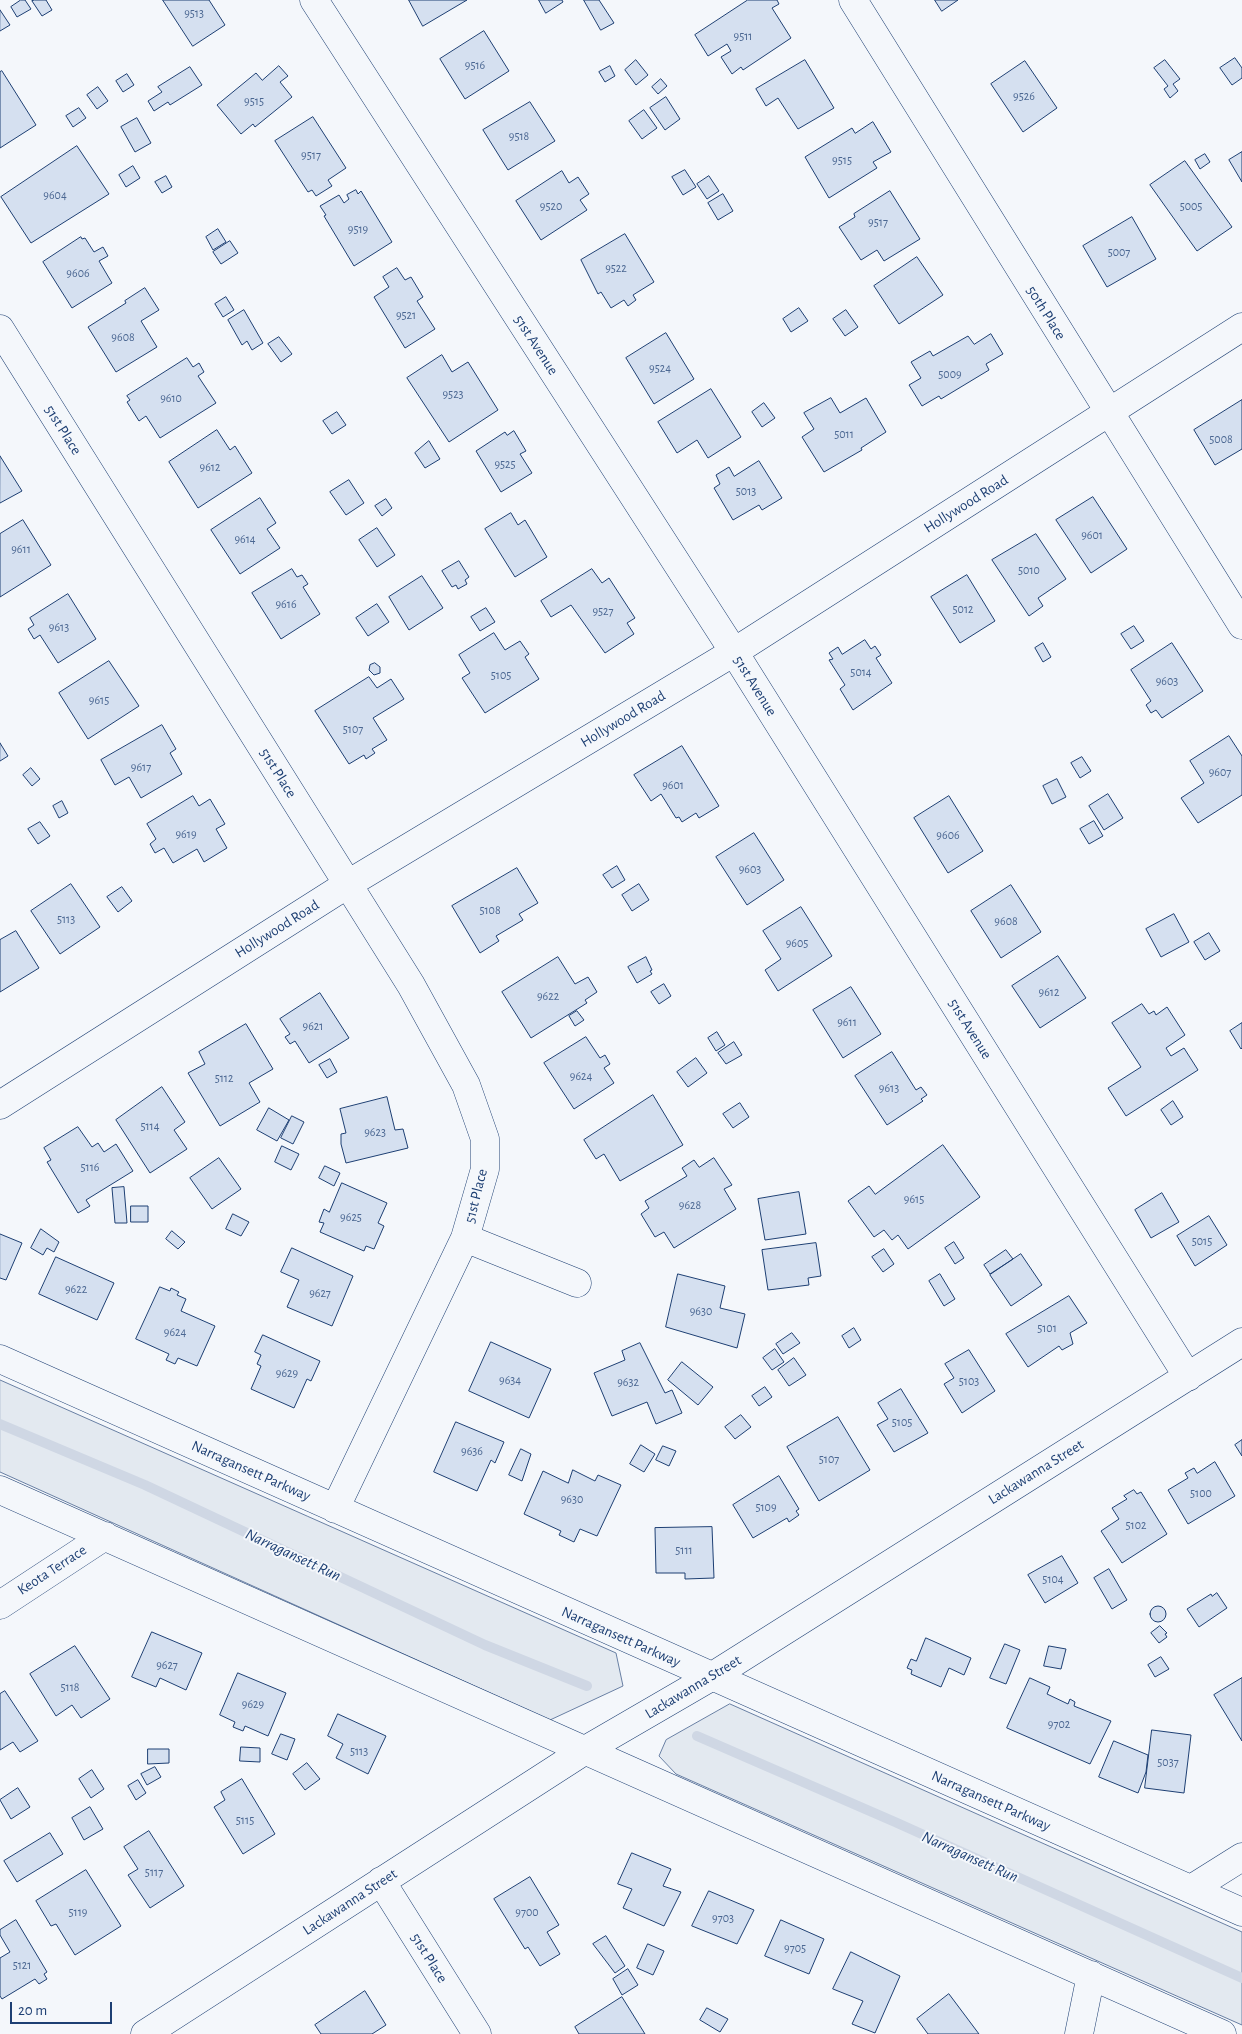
<!DOCTYPE html>
<style>
body{margin:0}
#map{position:relative;width:1242px;height:2034px;overflow:hidden;background:#f4f7fb;font-family:"Alegreya Sans",sans-serif}
canvas{display:block}
.scale{position:absolute;left:10px;top:2002px;width:102px;height:22px;box-sizing:border-box;border:2px solid #1d3f73;border-top:0;padding-left:6px;font-size:15px;line-height:18px;white-space:nowrap;color:#1d3f73;-webkit-text-stroke:4px #f4f7fb;paint-order:stroke}
</style>
<div id="map">
<canvas width="1242" height="2034"></canvas>
<div class="scale">20 m</div>
</div>
<script>
const g = document.querySelector('canvas').getContext('2d');
g.lineJoin = 'round';
function paint(path, color) { g.fillStyle = color; g.fill(path, 'evenodd'); }
function trace(path, color, width, dash) { g.strokeStyle = color; g.lineWidth = width; g.lineCap = dash ? 'butt' : 'round'; g.setLineDash(dash || []); g.stroke(path); }
function label(font, color, halo, rows, align = 'center') {
  g.font = font + ' "Alegreya Sans",sans-serif'; g.lineWidth = 4; g.setLineDash([]); g.textBaseline = 'middle'; g.strokeStyle = halo; g.fillStyle = color; for (const [text, x, y, turn = 0] of rows) {
    g.save(); g.translate(x, y); g.rotate((+turn || 0) * Math.PI / 180); g.textAlign = isNaN(turn) ? turn : align; if (halo) g.strokeText(text, 0, 0); g.fillText(text, 0, 0); g.restore();
  }
}
const green = new Path2D(`
 M0,1380L616,1653L623,1686L550,1720L0,1472Z
 M730,1704L1242,1932V2025L676,1774L659,1756L666,1740Z`);
const stream = new Path2D(`
 M0,1424L145,1485L485,1645L587,1686
 M697,1736L895,1822L1242,1978`);
const building = new Path2D(`
 M21,0H25L31,9L17,17L11,7Z
 M35,0H46L52,10L42,16L32,1Z
 M163,0H209L225,25L193,46Z
 M409,0H467L423,26Z
 M539,0H562L563,2L546,13Z
 M584,0H599L614,23L601,30Z
 M748,0H777L779,4L772,8L791,38L743,70L741,67L732,74L721,57L731,51L727,44L708,56L695,35Z
 M935,0H958L942,11Z
 M0,10L10,25L0,31Z
 M484,31L509,71L465,99L440,59Z
 M1235,58L1242,68V78L1232,85L1220,68Z
 M636,60L648,75L636,85L625,70Z
 M805,60L834,108L798,129L778,98L766,106L756,89Z
 M1165,60L1180,79L1173,84L1178,91L1170,98L1164,89L1168,86L1154,68Z
 M1025,61L1057,108L1023,132L991,84Z
 M279,66L288,76L280,82L292,97L255,127L253,124L241,134L217,105L256,73L262,80Z
 M610,66L615,76L605,82L599,72Z
 M190,67L202,85L170,105L168,102L154,111L148,101L162,92L158,87Z
 M2,71L36,125L0,148V72Z
 M127,74L134,85L123,92L116,81Z
 M661,79L667,86L658,94L652,87Z
 M98,87L108,101L97,109L87,95Z
 M666,97L680,119L665,130L650,108Z
 M530,102L555,141L508,170L483,130Z
 M79,108L86,118L73,127L66,116Z
 M644,110L657,128L642,139L629,121Z
 M313,117L346,168L328,180L332,186L316,196L312,190L308,192L275,141Z
 M137,118L151,143L135,152L121,127Z
 M873,122L891,152L873,162L877,168L829,198L805,157L852,128L855,133Z
 M77,146L109,194L31,243L1,197Z
 M1242,152V182L1229,160Z
 M1205,154L1210,162L1200,169L1195,160Z
 M1185,161L1232,227L1197,251L1150,185Z
 M133,166L140,178L126,187L119,175Z
 M685,170L696,187L683,195L672,177Z
 M562,171L569,183L578,177L589,194L580,200L587,210L541,240L516,201Z
 M166,176L172,187L162,193L155,182Z
 M709,176L719,191L707,199L697,184Z
 M356,190L358,194L361,191L392,242L354,266L324,216L326,215L320,206L339,195L344,203L349,199L347,195Z
 M890,191L920,239L884,261L877,250L861,260L839,227L855,217L854,214Z
 M723,194L733,211L718,220L708,203Z
 M1132,217L1156,259L1107,287L1083,246Z
 M218,229L226,242L213,250L206,237Z
 M625,234L654,282L633,295L636,300L628,306L624,300L611,308L601,292L598,294L581,260Z
 M81,237L82,239L85,238L94,252L103,247L108,256L99,261L112,283L72,308L43,262Z
 M230,241L238,253L221,264L213,252Z
 M917,257L943,295L899,324L874,286Z
 M397,268L405,280L411,277L423,297L417,301L435,329L405,348L374,297L389,287L383,277Z
 M145,288L159,310L141,321L157,347L116,372L88,327L126,303L125,301Z
 M226,297L234,310L223,317L215,304Z
 M799,308L808,321L791,332L783,319Z
 M244,310L263,343L252,350L247,341L242,345L228,320Z
 M846,310L858,327L845,336L833,319Z
 M666,333L694,379L654,404L626,358Z
 M991,334L1003,354L986,364L989,370L941,399L939,396L922,406L909,385L921,378L911,362L930,351L933,356L968,336L974,344Z
 M279,337L292,354L281,362L268,344Z
 M442,355L452,372L468,362L498,410L449,442L407,378Z
 M187,358L193,367L199,363L204,372L198,376L216,403L160,438L146,416L139,421L127,402L130,400L127,396Z
 M711,389L741,437L708,458L697,440L677,453L658,422Z
 M831,398L840,413L866,398L886,432L861,448L862,450L824,472L802,437L814,429L804,413Z
 M1242,400V449L1215,465L1194,430Z
 M764,403L775,418L762,427L752,412Z
 M337,412L346,425L332,434L323,421Z
 M217,430L230,450L235,446L252,473L198,508L169,462Z
 M514,431L526,451L520,454L532,473L501,492L476,451L505,432L507,435Z
 M429,441L440,459L425,468L415,453Z
 M0,456L22,491L0,503Z
 M759,461L782,498L762,510L759,505L733,520L714,488L720,484L716,475L729,467L734,476Z
 M349,480L364,503L346,515L330,492Z
 M1093,497L1127,549L1091,573L1056,520Z
 M260,498L276,523L267,529L280,548L240,574L211,530Z
 M386,499L392,508L382,516L375,506Z
 M511,513L518,525L525,520L547,557L515,577L485,529Z
 M23,520L51,565L0,597V534Z
 M377,528L395,555L377,567L359,540Z
 M1036,534L1066,579L1038,598L1043,606L1029,616L992,560Z
 M459,561L469,577L465,580L467,584L458,589L456,585L452,587L442,571Z
 M292,569L297,577L302,575L308,584L303,587L320,614L281,639L252,593Z
 M592,569L602,583L609,578L635,618L627,623L634,634L605,653L571,605L551,617L541,601Z
 M967,575L995,621L960,643L931,597Z
 M422,576L443,608L409,630L389,597Z
 M68,594L96,639L58,663L40,635L34,639L28,629L34,625L30,618Z
 M377,604L389,622L368,636L356,618Z
 M486,608L495,622L480,631L471,617Z
 M1134,626L1144,641L1131,649L1121,634Z
 M494,633L505,650L520,641L529,654L525,657L539,679L485,713L462,678L470,673L459,655Z
 M865,640L871,649L875,646L881,655L876,658L892,683L853,710L840,689L845,685L829,660L833,659L829,653L838,647L842,654Z
 M1043,643L1051,657L1043,662L1035,648Z
 M1172,643L1203,691L1162,718L1156,710L1151,713L1146,705L1151,701L1131,670Z
 M109,661L139,706L88,739L59,693Z
 M375,663L380,667V673L374,675L369,670L370,665Z
 M369,677L377,688L391,679L404,699L373,718L387,740L372,749L375,753L366,759L364,755L349,764L315,711Z
 M162,725L176,749L170,753L182,774L141,798L129,777L115,785L101,760Z
 M1229,736L1242,756V795L1198,823L1181,798L1204,783L1190,761Z
 M0,743L8,756L0,761Z
 M682,746L719,806L699,818L696,813L682,822L679,817L676,818L661,794L651,801L634,775Z
 M1082,757L1091,771L1080,778L1071,763Z
 M31,768L40,779L32,786L23,775Z
 M1057,779L1066,797L1052,804L1043,786Z
 M1108,794L1123,818L1104,830L1089,806Z
 M193,796L199,806L210,799L225,824L216,829L227,848L204,862L197,849L173,863L164,848L155,853L150,844L156,839L147,824Z
 M949,796L983,851L948,873L914,818Z
 M62,801L68,813L59,818L53,806Z
 M1094,821L1103,836L1089,844L1080,829Z
 M40,822L50,836L38,844L28,829Z
 M754,833L784,880L747,905L716,857Z
 M617,866L625,880L612,888L603,875Z
 M517,868L538,903L519,914L523,920L496,936L499,941L480,953L452,906Z
 M71,884L100,927L60,954L31,911Z
 M639,884L649,900L632,911L622,895Z
 M1011,885L1041,932L1001,958L971,911Z
 M122,887L132,901L118,912L107,897Z
 M801,907L832,956L778,991L765,970L781,959L763,931Z
 M1174,914L1189,942L1161,957L1146,929Z
 M16,931L39,968L0,992V940Z
 M1209,933L1220,951L1205,960L1194,942Z
 M1058,956L1086,998L1040,1028L1012,986Z
 M558,957L575,984L588,977L597,992L585,1000L587,1003L531,1038L502,992Z
 M646,957L652,970L650,971L652,974L637,983L628,967Z
 M664,984L671,996L659,1004L651,992Z
 M851,987L881,1034L843,1058L813,1010Z
 M320,993L349,1038L309,1063L295,1041L290,1044L285,1037L290,1034L280,1019Z
 M1142,1004L1149,1014L1154,1011L1156,1015L1167,1007L1185,1035L1166,1048L1171,1056L1184,1048L1198,1070L1126,1116L1108,1088L1141,1067L1112,1023Z
 M577,1011L584,1020L575,1026L569,1016Z
 M1242,1023V1048L1241,1049L1230,1031Z
 M246,1024L273,1069L249,1083L260,1102L220,1126L188,1073L205,1064L199,1052Z
 M717,1032L725,1045L716,1051L708,1038Z
 M586,1037L600,1058L605,1055L610,1064L604,1068L614,1083L574,1109L544,1063Z
 M734,1042L742,1055L726,1064L718,1053Z
 M892,1052L916,1090L921,1087L927,1095L921,1099L923,1101L887,1125L855,1076Z
 M696,1058L707,1073L688,1087L677,1072Z
 M330,1059L337,1072L327,1078L319,1065Z
 M162,1087L185,1122L174,1130L187,1149L150,1173L116,1120Z
 M653,1095L683,1145L620,1181L604,1154L596,1159L584,1140Z
 M387,1097L395,1130L403,1129L408,1148L346,1163L341,1144V1134L346,1133L340,1109Z
 M1173,1101L1183,1117L1171,1125L1161,1110Z
 M740,1103L749,1117L733,1128L723,1114Z
 M269,1108L289,1120L277,1141L257,1130Z
 M292,1116L304,1122L293,1144L281,1138Z
 M78,1127L92,1147L98,1143L104,1152L116,1144L133,1171L86,1200L90,1206L78,1213L47,1162L51,1160L44,1148Z
 M943,1145L980,1197L908,1249L898,1235L892,1240L884,1230L874,1237L848,1201L869,1186L875,1194Z
 M282,1146L299,1154L291,1170L275,1162Z
 M219,1158L241,1189L212,1209L190,1178Z
 M714,1158L732,1185L724,1189L736,1209L674,1248L664,1232L655,1237L641,1214L649,1208L645,1201L687,1176L682,1168L694,1160L699,1167Z
 M325,1166L340,1173L334,1186L319,1178Z
 M342,1183L387,1203L378,1223L384,1226L374,1249L366,1246L364,1251L320,1232L324,1223L319,1222L324,1209L329,1212Z
 M124,1187L127,1223H115L112,1188Z
 M799,1192L806,1234L765,1240L758,1199Z
 M1162,1193L1179,1222L1151,1238L1135,1210Z
 M131,1206H148V1222H131Z
 M233,1214L249,1222L241,1236L226,1229Z
 M1209,1216L1227,1245L1195,1266L1177,1236Z
 M41,1229L59,1242L54,1252L47,1248L43,1255L31,1248Z
 M172,1231L185,1242L178,1249L166,1239Z
 M0,1234L22,1243L6,1280L0,1278Z
 M954,1242L964,1258L955,1264L945,1248Z
 M816,1243L821,1276L808,1278L809,1285L768,1290L762,1250Z
 M292,1248L353,1276L332,1326L287,1307L299,1280L281,1272Z
 M884,1249L894,1264L883,1272L872,1257Z
 M1006,1250L1013,1259L990,1274L984,1265Z
 M1021,1254L1042,1285L1011,1306L990,1275Z
 M56,1257L114,1283L97,1320L39,1294Z
 M678,1274L725,1286L720,1308L745,1314L737,1348L666,1327Z
 M940,1274L955,1299L944,1306L929,1281Z
 M160,1287L170,1291L171,1288L179,1292L177,1295L186,1299L181,1311L215,1326L197,1366L178,1358L175,1364L166,1360L169,1354L136,1339Z
 M1069,1296L1087,1323L1070,1333L1073,1344L1062,1350L1059,1346L1028,1367L1006,1334Z
 M854,1328L861,1340L849,1348L842,1336Z
 M792,1333L800,1343L783,1354L776,1344Z
 M263,1335L320,1361L311,1381L307,1379L294,1408L251,1389L261,1366L257,1364L261,1355L255,1352Z
 M491,1342L551,1369L529,1418L469,1391Z
 M640,1343L665,1393L672,1390L682,1413L656,1424L647,1402L612,1416L594,1373L625,1360L622,1351Z
 M775,1349L784,1362L772,1370L763,1358Z
 M969,1350L995,1391L962,1413L944,1384L954,1378L945,1364Z
 M794,1358L806,1375L789,1386L778,1370Z
 M682,1362L713,1387L698,1405L668,1380Z
 M765,1387L772,1397L759,1406L752,1396Z
 M901,1389L928,1433L894,1452L877,1425L888,1419L878,1403Z
 M741,1415L751,1427L735,1439L725,1427Z
 M838,1417L870,1470L819,1501L787,1447Z
 M456,1422L504,1442L495,1463L491,1460L477,1491L434,1472Z
 M1242,1440V1456L1235,1445Z
 M641,1445L655,1454L644,1472L630,1464Z
 M663,1446L676,1451L669,1466L656,1460Z
 M521,1449L531,1454L522,1481L509,1475Z
 M1215,1462L1235,1496L1188,1524L1168,1490L1188,1478L1185,1473L1194,1468L1197,1473Z
 M573,1470L595,1481L598,1475L621,1485L597,1536L580,1529L574,1542L559,1535L561,1531L524,1514L543,1471L568,1483Z
 M779,1476L799,1509L796,1511L799,1515L789,1522L787,1518L753,1538L733,1505Z
 M1134,1490L1137,1494L1141,1492L1167,1534L1122,1563L1101,1531L1119,1519L1112,1508L1127,1499L1124,1496Z
 M712,1527L714,1578L685,1579V1573H656L655,1528Z
 M1062,1556L1078,1583L1045,1603L1028,1575Z
 M1109,1569L1127,1600L1112,1609L1094,1578Z
 M1217,1593L1227,1608L1199,1627L1187,1609L1211,1594L1212,1596Z
 M1150 1614a8 8 0 1 1 16 0a8 8 0 1 1-16 0Z
 M1160,1626L1167,1633L1165,1634L1167,1637L1159,1643L1151,1633Z
 M152,1632L202,1653L186,1690L160,1678L156,1687L132,1677Z
 M926,1638L971,1658L964,1675L949,1668L941,1687L911,1674L912,1670L907,1668L911,1659L916,1661Z
 M1005,1644L1020,1650L1006,1684L990,1678Z
 M75,1646L110,1699L81,1718L72,1705L56,1716L30,1674Z
 M1049,1646L1066,1649L1061,1669L1044,1666Z
 M1161,1657L1169,1669L1155,1677L1148,1665Z
 M238,1673L286,1693L268,1736L245,1726L243,1731L233,1727L235,1722L220,1715Z
 M1030,1678L1050,1687L1047,1694L1068,1704L1070,1699L1075,1702L1074,1706L1111,1721L1090,1764L1007,1728Z
 M1242,1678V1741L1214,1695Z
 M5,1691L38,1741L20,1752L13,1742L0,1750V1694Z
 M338,1714L386,1736L368,1774L336,1758L343,1744L328,1736Z
 M1152,1730L1191,1735L1184,1793L1145,1788Z
 M281,1734L295,1739L287,1760L272,1754Z
 M1114,1741L1148,1755L1146,1772L1138,1793L1099,1777Z
 M241,1747L260,1748V1762L240,1761Z
 M148,1749H169V1763L148,1764Z
 M307,1763L320,1779L305,1790L293,1774Z
 M155,1767L161,1777L147,1785L141,1774Z
 M92,1770L104,1789L91,1798L79,1779Z
 M242,1779L275,1834L243,1854L214,1807L225,1800L221,1792Z
 M138,1780L146,1793L136,1800L128,1786Z
 M18,1788L30,1807L11,1819L0,1800Z
 M90,1807L103,1829L84,1840L72,1818Z
 M149,1831L184,1886L150,1908L128,1875L138,1869L124,1847Z
 M50,1833L63,1854L17,1882L4,1861Z
 M632,1853L671,1869L663,1886L681,1892L664,1926L623,1908L632,1889L618,1884Z
 M86,1870L121,1926L75,1955L56,1924L51,1926L36,1901Z
 M530,1877L559,1925L547,1932L560,1954L540,1966L528,1947L525,1949L494,1899Z
 M709,1891L754,1910L737,1944L692,1926Z
 M16,1920L47,1972L44,1974L47,1979L39,1984L35,1979L2,1999L0,1996V1958L10,1952L0,1935V1930Z
 M781,1920L824,1939L809,1974L765,1956Z
 M606,1936L625,1966L615,1973L593,1944Z
 M648,1944L664,1951L653,1975L637,1968Z
 M851,1952L900,1976L875,2033L852,2024L863,2001L833,1989Z
 M628,1969L638,1985L622,1995L613,1979Z
 M365,1991L386,2025L372,2034H321L315,2025Z
 M949,1994L979,2034H928L917,2019Z
 M622,1997L645,2034H579L575,2027Z
 M707,2008L728,2019L720,2032L700,2020Z`);
const street = new Path2D(`
 M314,0L734,652L1188,1377
 M853,0L1242,625
 M0,329L411,985L466,1085L485,1139V1169L465,1238L335,1509
 M0,1105L348,884L734,652L1242,327
 M465,1238L577,1283
 M0,1359L1242,1912
 M0,1490L1222,2034
 M0,1605L105,1536
 M381,1881L477,2034
 M1191,1889L1242,1857
 M145,2034L587,1749L711,1677L1242,1342
 M1079,2034L1091,1975`);
const numberNames = [
 ["9513",194,13],
 ["9511",743,36],
 ["9516",475,65],
 ["9526",1024,96],
 ["9515",254,101],
 ["9518",519,136],
 ["9517",311,155],
 ["9515",842,160],
 ["9604",55,195],
 ["9520",551,206],
 ["5005",1191,206],
 ["9517",878,222],
 ["9519",358,229],
 ["5007",1119,252],
 ["9522",616,268],
 ["9606",78,273],
 ["9521",406,315],
 ["9608",123,337],
 ["9524",660,368],
 ["5009",950,374],
 ["9523",453,394],
 ["9610",171,398],
 ["5011",844,434],
 ["5008",1221,439],
 ["9525",505,464],
 ["9612",210,467],
 ["5013",746,491],
 ["9601",1092,535],
 ["9614",245,539],
 ["9611",21,549],
 ["5010",1029,570],
 ["9616",286,604],
 ["5012",963,609],
 ["9527",603,611],
 ["9613",59,627],
 ["5014",861,672],
 ["5105",501,675],
 ["9603",1167,681],
 ["9615",99,700],
 ["5107",353,729],
 ["9617",141,767],
 ["9607",1220,772],
 ["9601",673,785],
 ["9619",186,834],
 ["9606",948,835],
 ["9603",750,869],
 ["5108",490,910],
 ["5113",66,919],
 ["9608",1006,921],
 ["9605",797,943],
 ["9612",1049,992],
 ["9622",548,996],
 ["9611",847,1022],
 ["9621",313,1026],
 ["9624",581,1076],
 ["5112",224,1078],
 ["9613",889,1088],
 ["5114",150,1126],
 ["9623",375,1132],
 ["5116",90,1167],
 ["9615",914,1199],
 ["9628",690,1205],
 ["9625",351,1217],
 ["5015",1202,1241],
 ["9622",76,1289],
 ["9627",320,1293],
 ["9630",701,1311],
 ["5101",1047,1328],
 ["9624",175,1332],
 ["9629",287,1373],
 ["9634",510,1380],
 ["5103",969,1381],
 ["9632",628,1382],
 ["5105",902,1422],
 ["9636",472,1451],
 ["5107",829,1459],
 ["5100",1201,1493],
 ["9630",572,1499],
 ["5109",766,1507],
 ["5102",1136,1525],
 ["5111",684,1550],
 ["5104",1053,1579],
 ["9627",167,1665],
 ["5118",70,1687],
 ["9629",253,1704],
 ["9702",1059,1724],
 ["5113",359,1751],
 ["5037",1168,1762],
 ["5115",245,1820],
 ["5117",154,1872],
 ["5119",78,1912],
 ["9700",527,1912],
 ["9703",723,1918],
 ["9705",795,1948],
 ["5121",22,1965]
];
const streetNames = [
 ["50th Place",1046,313,58],
 ["51st Avenue",536,345,57],
 ["51st Place",63,430,58],
 ["Hollywood Road",966,504,-32],
 ["51st Avenue",755,686,58],
 ["Hollywood Road",623,719,-31],
 ["51st Place",278,773,58],
 ["Hollywood Road",277,929,-32],
 ["51st Avenue",970,1029,58],
 ["51st Place",476,1196,-76],
 ["Narragansett Parkway",251,1471,24],
 ["Lackawanna Street",1036,1472,-32],
 ["Keota Terrace",52,1570,-33],
 ["Narragansett Parkway",621,1637,24],
 ["Lackawanna Street",693,1687,-31],
 ["Narragansett Parkway",991,1801,24],
 ["Lackawanna Street",350,1902,-33],
 ["51st Place",429,1958,58]
];
const waterNames = [
 ["Narragansett Run",293,1555,25],
 ["Narragansett Run",970,1857,24]
];
paint(green, '#e3e9f0');
trace(green, '#687fa3', 1);
trace(stream, '#cfd7e4', 10);
paint(building, '#d5e0f0');
trace(building, '#1d3f73', 1);
trace(street, '#1d3f73', 29);
trace(street, '#f4f7fb', 28);
label('12px', '#4b6792', null, numberNames);
label('15px', '#1d3f73', '#f4f7fb', streetNames);
label('italic 16px', '#1d3f73', '#f4f7fb', waterNames);
</script>
